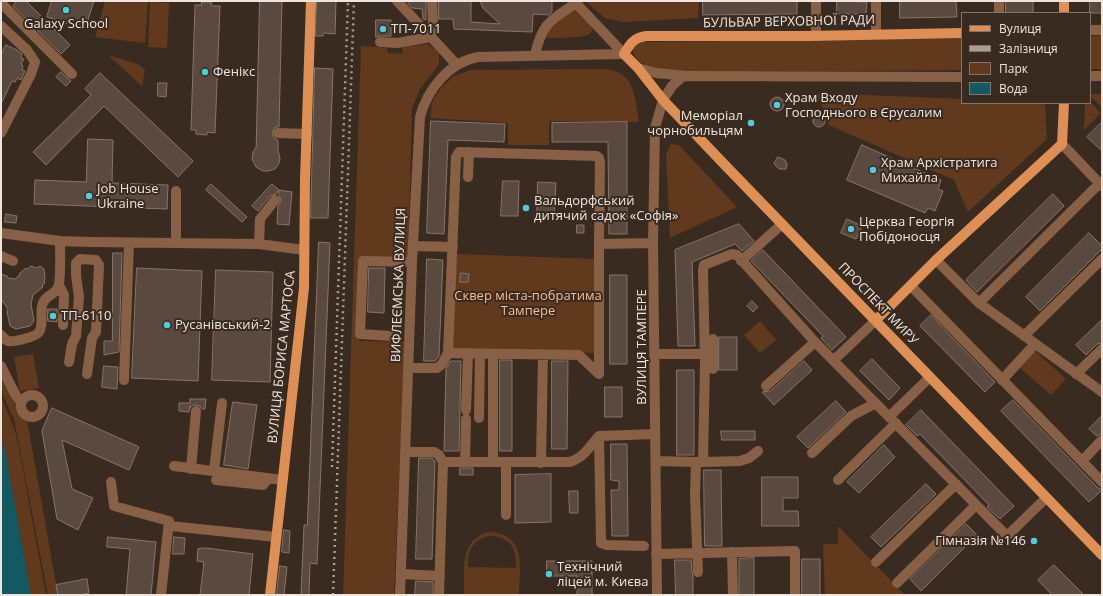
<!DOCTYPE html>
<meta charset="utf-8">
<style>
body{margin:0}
#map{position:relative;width:1103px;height:596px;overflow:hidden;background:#3a2b21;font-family:"Open Sans",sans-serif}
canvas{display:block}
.frame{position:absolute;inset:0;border:2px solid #efe5df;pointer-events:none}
.legend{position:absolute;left:961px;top:12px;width:130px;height:92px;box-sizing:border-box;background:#3a2b21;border:1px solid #82756d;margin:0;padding:5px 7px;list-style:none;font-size:12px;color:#efe5df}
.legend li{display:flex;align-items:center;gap:8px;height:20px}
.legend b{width:20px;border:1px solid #82756d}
</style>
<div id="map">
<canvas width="1103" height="596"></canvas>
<div class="frame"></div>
<ul class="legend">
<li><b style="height:5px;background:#dd8f55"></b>Вулиця</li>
<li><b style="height:5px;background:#a99d96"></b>Залізниця</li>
<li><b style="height:11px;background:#613a1e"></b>Парк</li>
<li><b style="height:11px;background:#145861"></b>Вода</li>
</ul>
</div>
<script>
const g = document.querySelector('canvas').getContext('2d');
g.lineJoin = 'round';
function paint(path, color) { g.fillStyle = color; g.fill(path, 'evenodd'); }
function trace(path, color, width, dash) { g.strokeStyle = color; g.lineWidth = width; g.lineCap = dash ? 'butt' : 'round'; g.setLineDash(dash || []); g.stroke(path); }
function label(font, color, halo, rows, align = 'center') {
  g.font = font + ' "Open Sans",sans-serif'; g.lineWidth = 4; g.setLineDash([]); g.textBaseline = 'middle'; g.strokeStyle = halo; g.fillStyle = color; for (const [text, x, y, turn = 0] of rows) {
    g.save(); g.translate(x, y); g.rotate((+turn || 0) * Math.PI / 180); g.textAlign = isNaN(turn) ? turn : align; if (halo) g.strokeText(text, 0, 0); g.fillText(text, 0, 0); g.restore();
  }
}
const green = new Path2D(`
 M105,1L148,2L145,43L95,37Z
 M585,1H699L698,18L623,22L605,18Z
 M150,2L169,3L167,48L148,47Z
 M575,6L593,29C592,31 590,34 587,35C576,39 554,37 542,38L544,33Z
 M1090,36H1102V69H1090Z
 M962,38V70L665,72C653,68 631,63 633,47L641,42Z
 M427,44L437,51L439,55V64L420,89L412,109L408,259L362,258L359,341L405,342L394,595H343L361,46L387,48L388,53L403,54L402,47Z
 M108,55L138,64L145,70L142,86Z
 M607,69C614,71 623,73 627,79C634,86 638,112 639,122L549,121V145H508V123L430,118L432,102L441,88L454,76L471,70Z
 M817,93L962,99V103H1045L1047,139L968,212L954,180L829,125Z
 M1090,94H1102V107L1090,96Z
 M1090,102L1101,113L1084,130L1085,103Z
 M671,144L679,145L737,207L670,238L666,154Z
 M456,254L595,259V353L450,349Z
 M760,321L776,340L760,353L744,335Z
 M1034,350L1066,379L1051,395L1019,367Z
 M33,354L39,388L20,391L14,357Z
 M1,371L9,387L20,414L27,420L58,595H48L14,419L1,391Z
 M1,396L15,431L19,449L46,595H31L6,458L1,437Z
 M838,526L905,595H825L823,544H838Z
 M488,532C527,533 520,568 519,595H464C465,569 458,542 488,532ZM489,536C510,536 517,548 516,568L468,567C468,550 471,541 489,536Z`);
const water = new Path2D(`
 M1,437L6,455L31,595H1Z`);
const building = new Path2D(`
 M17,1H26L70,45L61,54L13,6Z
 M52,1H94L85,29L47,17Z
 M260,1H282L279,127H275L272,133L274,138L278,140V150L280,159L279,163L275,169L268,171H263L256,167L252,159L253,152L256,147Z
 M317,1H336L335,34L324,33L323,36H316Z
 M408,1H426V20L423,19L422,9L412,8L408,3Z
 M439,1H471V22L500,24L483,8L480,1H552V12L549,15L533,14L532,32L454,29L453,19H439Z
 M703,1H797V14L703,15Z
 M837,1L867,2L866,14H837Z
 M900,1H956L957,17L900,18Z
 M1006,1H1033V13H1006Z
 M1090,1H1102V13H1090Z
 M202,2H211L212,6H220L215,133L207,132V135L196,134V130H191L195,5H201Z
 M376,20H391V36H380L376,37Z
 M6,45L17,50L22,54L21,58L24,59L21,64L23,66L22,70L25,71L21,80L17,78L15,82L12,81L1,104V55Z
 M315,68L333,69L328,218H311Z
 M61,72L71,81L66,86L56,77Z
 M100,73L193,161L178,177L104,106L46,165L33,152L91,95L85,89Z
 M158,83H167L166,97L158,96Z
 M770 104a7 7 0 1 1 14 0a7 7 0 1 1-14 0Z
 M813 121a6 6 0 1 1 12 0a6 6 0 1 1-12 0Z
 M431,121L505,124L504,142L448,140L444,234L427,233Z
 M627,122V234H609L608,142H552V123Z
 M1102,122V151L1087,137Z
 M88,139L113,140L112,183L168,185L167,209L34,204L35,180L86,182Z
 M862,145L941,180L938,189L943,191L935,211L928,208L925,213L847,180Z
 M778,157L785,160L787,164L786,169H779L774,164Z
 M503,181H519L518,216H501Z
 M538,182L556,183L554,218L537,217Z
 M211,184L247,217L242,222L206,190Z
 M272,184L279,190L276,194L270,196L258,211L252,206Z
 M279,190L292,192L289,225L277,224L278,206L281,201L279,195Z
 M1053,194L1064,206L977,292L966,280Z
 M6,214L17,216L16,223L5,222Z
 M847,219L862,226L856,239L841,233Z
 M739,224L754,241L742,251L735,244L692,262L695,346H678L675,250Z
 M577,225H584V233H577Z
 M1089,233L1102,246V249L1040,311L1026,297Z
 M319,242L330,243L317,564L310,563L309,595H301L304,525H307Z
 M763,250L846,337L832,350L821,338L823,336L751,261Z
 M113,253H122L119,352L104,355V341H112Z
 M427,259L443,260L439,356L435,361H424Z
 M31,266L37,268L40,266L44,269L45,279L44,281L45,283L42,286L43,287L33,295L31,304L34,321L30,326L16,329L10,326L7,312L8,309L1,299V274L7,276L8,278L15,279L19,276L20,273L26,268L27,269Z
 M137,268L202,271L198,381L132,378Z
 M369,268H385L384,313L368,312Z
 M216,270L273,272L270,382L212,380Z
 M461,273L469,274L468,282H460Z
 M610,275H627V364H610Z
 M752,301L758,307L753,312L747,306Z
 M48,309H57V322L48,321Z
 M931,315L995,382L985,392L920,326Z
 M1102,320V343L1097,344L1086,355L1076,345Z
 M719,337H737V370H719Z
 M872,359L900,388L889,400L860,371Z
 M500,360H512V451H500Z
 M451,361H461L459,451H444L446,369Z
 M552,361H568L567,449H552Z
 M804,361L812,370L774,405L762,392L770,391Z
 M104,366L118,367L117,389L102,387Z
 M677,370H694V455H677Z
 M605,387H622V417H605Z
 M190,399H206L205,409H202L200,406L196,405H193L190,408V406L189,412L179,411V403H190Z
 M1013,400L1097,487L1102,490L1089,502L1001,411Z
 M836,401L846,412L808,448L797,437Z
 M233,402L257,405L248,469L224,465Z
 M52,408L139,447L129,470L62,440L72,489L93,498L78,530L57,519L42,431Z
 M921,410L1014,506L1000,519L987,507L989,505L920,434L917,436L906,425Z
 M1102,416V433L1097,436L1089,429Z
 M721,431H755V440H722Z
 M611,444H627L628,536H612L611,490H619V481L611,480Z
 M884,445L895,457L859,493L847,482Z
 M419,458H432L435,461L432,559H416Z
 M460,468H473V475H460Z
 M704,470H721L722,546H705Z
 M551,474V522L515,523V475Z
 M762,477H798V498H783V511H798L799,526H762Z
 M926,484L936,494L881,547L871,537Z
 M569,491H578V513H570Z
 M966,524L977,535L921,591L910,579Z
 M284,530L290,531L289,553L282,552Z
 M108,537L156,542L151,595H126L130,549L107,547Z
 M174,537L185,538L184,554H173Z
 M206,548L253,554L249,595H200L204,562L197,561L198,549Z
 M754,558V595H739V559Z
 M802,559H820V595H802Z
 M675,560H691L692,572L693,576V595H676Z
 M547,561H592V595H577V576H547Z
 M1054,565L1084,595H1052L1038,580Z
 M280,566L287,567L284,595H277Z
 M87,579L89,593L79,595H58L56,585Z
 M416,581L433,582V595H415Z`);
const minor = new Path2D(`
 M397,1L431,37
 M432,1L433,21L431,37L457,65
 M574,1L624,54
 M816,1V36
 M876,1V34
 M999,1V13
 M1,3L72,74
 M1,26L27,50L35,62L31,74L1,133
 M1090,30H1102
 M380,42L397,43L431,37
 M535,55C542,23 550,21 576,3
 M638,68L656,73L687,76
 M1090,76H1102
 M278,133L307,134
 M1062,144L1102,186
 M468,177L469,152
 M176,191V243
 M1,233L60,241L91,242L259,244L304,250
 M259,244L260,219L275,200
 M413,246L453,247
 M1,256L13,261
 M936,260L979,303L1102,392
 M741,261L782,224
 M59,285L64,295L63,325
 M911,286L1102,482
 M979,303L1100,183
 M1,335C3,337 5,340 8,341C14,342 36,337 39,332C45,323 38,310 44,301C48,294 58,294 59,284C61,270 60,255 60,241
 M391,336L360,334L363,261L412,262
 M1024,336L1102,259
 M713,339V369
 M448,353L579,355L599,374
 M655,354H713
 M834,360L876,320
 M69,362L72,344L76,336L79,297L76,275V263L80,259L96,260L99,265L96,332L92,338L87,374
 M1,366L15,394L21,402
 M408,368H437L442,364L448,353L456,157L459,152L597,156L599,158L600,162L599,244L653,243
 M599,374V244
 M1076,374L1102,349
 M124,380L129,243
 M1002,380L1035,344
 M766,386L815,342
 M21 406a11 11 0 1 1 22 0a11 11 0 1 1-22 0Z
 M466,410L468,353
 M889,417L930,377
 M479,418L480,354
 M599,436L601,543L607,545L644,546
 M758,451L749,458L740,461L703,462L705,362L703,270L704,265L732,254L737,255L815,342L1007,536L1046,498
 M406,452H434L439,455L443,462L439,595
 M812,453L851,416L876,403
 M656,461L696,462
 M1082,461L1102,440
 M443,462H569C583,459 590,446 599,436L655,434
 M465,462L466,419
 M493,462V354
 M541,463L543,354
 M174,466L282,480
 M191,469L196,411
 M214,471L222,403
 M216,480L263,485L269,478
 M838,480L896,423
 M111,482L114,506L169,521L161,595
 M506,515V463
 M170,526L276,537
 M732,552L733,595
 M656,554L795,551V595
 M876,562L956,484
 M698,572L695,495L696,462H703
 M401,574L440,576
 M897,583L976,505
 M400,595L412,262L420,117C427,90 449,62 478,57L624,54
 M657,595L653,243L655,128L663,100L672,86L682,77L688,76L962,77`);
const major = new Path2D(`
 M1064,1V13
 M962,33L809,36H646C633,38 630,44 624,54L638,68L663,100L723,163L1102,555
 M876,320L936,260L1062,144L1064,103
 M270,595L304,288L305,180L311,1`);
const rail = new Path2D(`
 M332,467L348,1
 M333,595L354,1`);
const markers = [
 [66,10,4,"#53cbda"],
 [383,29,4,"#53cbda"],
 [205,72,4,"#53cbda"],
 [777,105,4,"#53cbda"],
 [751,123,4,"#53cbda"],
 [873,170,4,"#53cbda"],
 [89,196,4,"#53cbda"],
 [526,208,4,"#53cbda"],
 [851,229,4,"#53cbda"],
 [53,316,4,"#53cbda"],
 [167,325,4,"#53cbda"],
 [1034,541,4,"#53cbda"],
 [549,574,4,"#53cbda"]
];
const streetNames = [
 ["БУЛЬВАР ВЕРХОВНОЇ РАДИ",789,22,-1],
 ["ВИФЛЕЄМСЬКА ВУЛИЦЯ",399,285,-88],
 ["ПРОСПЕКТ МИРУ",878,304,46],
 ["ВУЛИЦЯ ТАМПЕРЕ",642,347,-90],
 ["ВУЛИЦЯ БОРИСА МАРТОСА",282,357,-84]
];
const poiNames = [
 ["Galaxy School",66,24,"center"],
 ["ТП-7011",391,29],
 ["Фенікс",213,72],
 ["Храм Входу",785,98],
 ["Господнього в Єрусалим",785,113],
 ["Меморіал",743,116,"right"],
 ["чорнобильцям",743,131,"right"],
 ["Храм Архістратига",881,163],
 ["Михайла",881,178],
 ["Job House",97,189],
 ["Ukraine",97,204],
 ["Вальдорфський",534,201],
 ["дитячий садок «Софія»",534,216],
 ["Церква Георгія",859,222],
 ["Побідоносця",859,237],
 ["ТП-6110",61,316],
 ["Русанівський-2",175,325],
 ["Гімназія №146",1026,541,"right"],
 ["Технічний",557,567],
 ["ліцей м. Києва",557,582]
];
const parkNames = [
 ["Сквер міста-побратима",528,296],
 ["Тампере",528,311]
];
paint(green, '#613a1e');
paint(water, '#145861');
paint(building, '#59493f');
trace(building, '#87756a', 1);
trace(minor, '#876045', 10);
trace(major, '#dd8f55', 10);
trace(rail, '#a99d96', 2.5, [2, 4]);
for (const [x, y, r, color] of markers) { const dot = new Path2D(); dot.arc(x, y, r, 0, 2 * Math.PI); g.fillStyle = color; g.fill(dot); trace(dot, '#3a2b21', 1.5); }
label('13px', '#efe5df', '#3a2b21', streetNames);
label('13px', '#efe5df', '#3a2b21', poiNames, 'left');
label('13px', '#f8bb91', '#3a2b21', parkNames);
</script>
